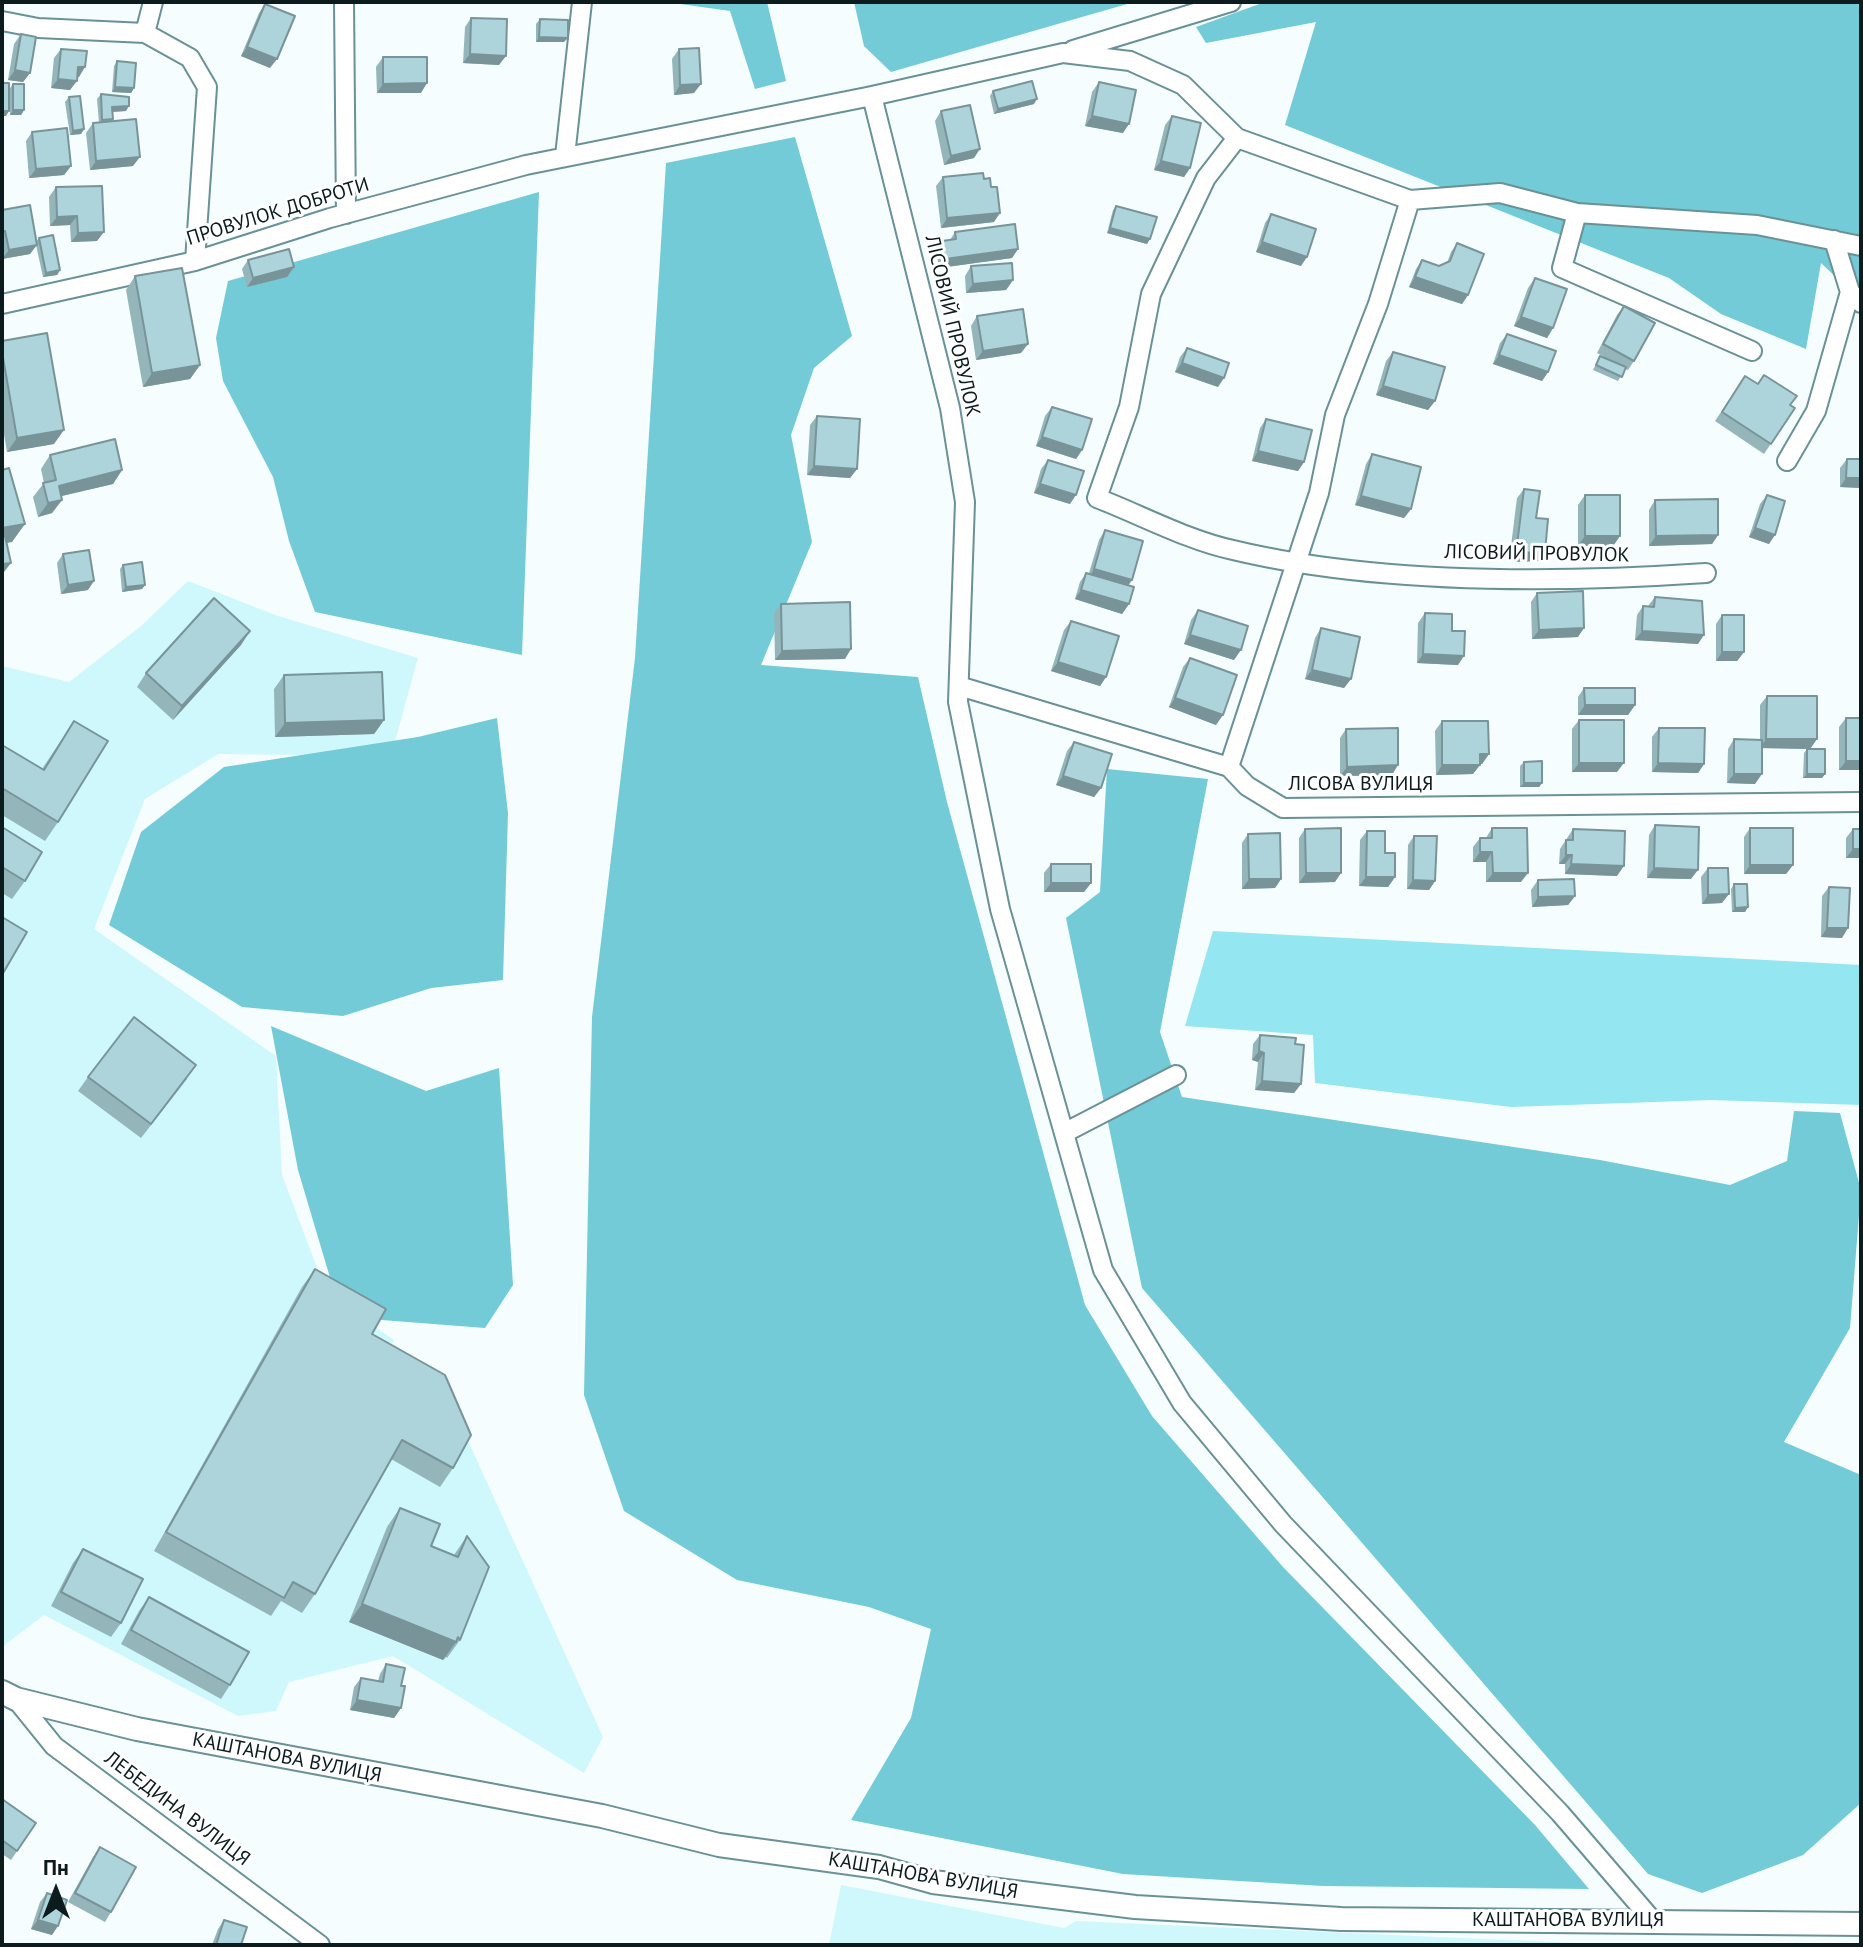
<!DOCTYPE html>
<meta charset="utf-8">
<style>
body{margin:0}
#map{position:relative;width:1863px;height:1947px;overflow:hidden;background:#f5fdfe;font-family:"PT Sans",sans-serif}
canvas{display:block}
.frame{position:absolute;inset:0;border:4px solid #0c1c1e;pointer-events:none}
.north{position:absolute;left:16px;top:1851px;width:80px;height:80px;-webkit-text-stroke:6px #fff;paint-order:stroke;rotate:0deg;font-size:22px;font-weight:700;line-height:32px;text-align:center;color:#0c1c1e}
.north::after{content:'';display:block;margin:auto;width:28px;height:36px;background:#0c1c1e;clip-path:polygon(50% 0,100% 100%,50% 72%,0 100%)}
</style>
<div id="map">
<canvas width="1863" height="1947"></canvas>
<div class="frame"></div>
<div class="north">Пн</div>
</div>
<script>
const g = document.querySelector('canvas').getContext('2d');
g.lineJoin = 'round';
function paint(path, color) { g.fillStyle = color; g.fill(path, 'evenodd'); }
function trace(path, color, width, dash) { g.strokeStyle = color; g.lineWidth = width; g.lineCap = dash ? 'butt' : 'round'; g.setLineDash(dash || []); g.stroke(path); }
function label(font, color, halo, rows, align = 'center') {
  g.font = font + ' "PT Sans",sans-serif'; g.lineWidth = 6; g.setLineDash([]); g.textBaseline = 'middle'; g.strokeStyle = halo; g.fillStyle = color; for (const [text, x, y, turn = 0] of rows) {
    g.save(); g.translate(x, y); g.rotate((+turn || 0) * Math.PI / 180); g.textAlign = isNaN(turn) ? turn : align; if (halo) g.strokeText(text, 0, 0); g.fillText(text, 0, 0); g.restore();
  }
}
const built = new Path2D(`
 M188,581L278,616L418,658L391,756L218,754L145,799L94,929L276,1056L282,1175L327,1294L394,1340L383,1358L449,1399L603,1737L584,1773L393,1656L289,1682L276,1711L238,1716L44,1615L2,1647V666L69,682L141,626Z
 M841,1885L1064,1928L1076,1921L1621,1945H829Z`);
const green = new Path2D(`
 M1213,931L1861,965V1105L1711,1100L1511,1107L1315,1083L1313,1035L1185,1026Z`);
const forest = new Path2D(`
 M666,2H767L786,81L755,89L730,11Z
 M854,2H1134L891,72L864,46Z
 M1265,2H1861V301L1821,263L1806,349L1721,314L1669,278L1285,125L1316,22L1206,43L1196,27Z
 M795,137L852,336L814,368L791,435L812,542L761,665L918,677L947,802L1085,1305L1152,1416L1283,1567L1535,1825L1589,1889L1323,1886L1123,1874L851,1820L911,1718L931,1629L869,1607L737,1580L624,1511L584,1395L592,1017L635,658L666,163Z
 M539,192L522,655L315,612L289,541L273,477L223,381L216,338L228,281Z
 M497,718L508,813L503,980L431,988L343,1016L242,1007L109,925L141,832L224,767L418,737Z
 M1107,769L1208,779L1160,1032L1182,1097L1600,1160L1730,1185L1787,1161L1794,1111L1840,1113L1861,1190L1850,1328L1784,1442L1861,1475V1803L1803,1855L1702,1893L1648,1874L1142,1288L1066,918L1100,892Z
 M271,1026L426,1091L499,1068L513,1285L485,1328L382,1320L334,1291L298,1170Z`);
const minor = new Path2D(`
 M344,2L346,214
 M2,21L38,28L145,33L190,58L207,87L195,261
 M145,33L153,2
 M1073,50L1231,2
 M1237,138L1206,178L1151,294L1129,407L1097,498C1141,515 1187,540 1233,550C1379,585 1557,583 1706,573
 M565,156L582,2
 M1410,200L1378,304L1335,415L1319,493L1229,767L1247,786L1283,808L1861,802
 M1577,213L1757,225L1861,246
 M1834,240L1850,292L1861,303
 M2,304L195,261L330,218L526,165L872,96
 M1787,461L1816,411L1850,292
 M959,686L1229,767
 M1064,1133L1176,1075
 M16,1699L54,1746L320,1945
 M1653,1921L1560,1813L1283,1524L1182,1403L1103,1270L1000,909L958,702L965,502L950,408L872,96L1063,53L1130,61L1183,85L1237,138L1410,200L1500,193L1577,213L1562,268L1752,351`);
const tertiary = new Path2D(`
 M2,1692L16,1699L137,1729L602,1816L719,1845L879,1867L933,1882L1135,1907L1341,1919L1861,1924`);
const wall = new Path2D(`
 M265,4L270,68L241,56L259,13Z
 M471,18L499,65L463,63L465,27Z
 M540,19L564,42H536V24Z
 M21,34L30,73L23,82L8,80L14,44Z
 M61,49L79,77H77L70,90L51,88L54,58Z
 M679,49L694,93L674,95L672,59Z
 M383,57L421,93H377L376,67Z
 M117,61L134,88L131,93L112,92L114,66Z
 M1099,82L1123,133L1085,126L1092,92Z
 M13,84L24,110L21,115H10V88Z
 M993,91L1034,104L994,114L990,96Z
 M101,94L126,111L112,112L113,119L111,122L133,166L90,170L86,133L93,123H99L97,99Z
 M69,97L84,129L81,134L70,135L65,102Z
 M941,111L974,158L944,165L935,121Z
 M1172,116L1190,168L1184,177L1154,170L1165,125Z
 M32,132L71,166L64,175L29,178L26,141Z
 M943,177L994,222L941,228L936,186Z
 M56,187L97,241L71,242L70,225L50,226L49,197Z
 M1116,206L1147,244L1107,233L1113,210Z
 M2,210L36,242L39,238L60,270L57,275L43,277L36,245L30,254L2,259Z
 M1271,214L1301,266L1256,252L1265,223Z
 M955,232L1018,249L1012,258L939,268L936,250L942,241L950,240Z
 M1457,243L1468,295L1462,304L1409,287L1416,269L1422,260L1439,266L1447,263L1451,252Z
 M248,260L294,267L287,277L247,287L242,269Z
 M971,266L1013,280L1006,290L966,293L965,276Z
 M135,276L200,365L190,379L143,387L126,290Z
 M1535,278L1553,328L1547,338L1514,326L1528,288Z
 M1624,306L1634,361L1628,370L1625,369L1618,381L1593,370L1600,356L1606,358L1597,353L1617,315Z
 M977,316L1021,353L976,360L971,326Z
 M1507,334L1548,372L1542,381L1493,364L1500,343Z
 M2,341L54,444L7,452L2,422Z
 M1187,348L1218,387L1175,372L1180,357Z
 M1393,352L1435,401L1428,410L1376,395L1386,361Z
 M1745,376L1795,408L1764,454L1715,421Z
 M1052,407L1082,450L1076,459L1036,446L1045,416Z
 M817,416L857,469L850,478L807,475L810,425Z
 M1266,419L1304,462L1298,471L1252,461L1260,428Z
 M1372,454L1411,509L1404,518L1355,505L1366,464Z
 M50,455L122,470L113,484L61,496L62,500L52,513L38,517L33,497L44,483L41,469Z
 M1847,459H1861V488L1840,487V468Z
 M1048,460L1070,504L1034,493L1041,469Z
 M1524,489L1536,518L1539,561L1509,562L1517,498Z
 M1585,495L1620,536L1613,546H1578V505Z
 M1767,495L1769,544L1749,537L1760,504Z
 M1655,500L1718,535L1712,544L1649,546V510Z
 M1105,530L1128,585L1129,604L1122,614L1075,599L1080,582L1086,573H1089L1099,540Z
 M63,554L88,590L61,594L57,563Z
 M123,565L145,585L142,589L122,592L120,569Z
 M1537,593L1578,637L1532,639L1531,602Z
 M1655,597L1698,644L1635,640L1637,615L1643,606H1648Z
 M781,604L845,659L775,660L774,613Z
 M1198,610L1234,660L1184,644L1191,620Z
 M1425,613L1452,631L1458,665L1417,663L1418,623Z
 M1722,615L1744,652L1737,661H1716V624Z
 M1071,621L1106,677L1100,686L1051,671L1064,630Z
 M1321,628L1351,679L1344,688L1305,679L1315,638Z
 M241,645L173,720L137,687L146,673Z
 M1190,658L1216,725L1169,707L1183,667Z
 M284,675L384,720L374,734L275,737L274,689Z
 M1584,688L1635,705L1628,715H1578V697Z
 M1767,696L1817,739L1810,749L1762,748L1755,784L1727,783L1728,749L1734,739L1760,740V705Z
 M1846,718L1861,770H1839V727Z
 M1579,720L1617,772H1572V729Z
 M74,721L58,822L45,841L2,815V745L42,769Z
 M1442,721L1489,754L1482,764H1480L1473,774L1436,775L1435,731Z
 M1659,728L1704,764L1698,773L1652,772V737Z
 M1346,729L1392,775L1340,776V738Z
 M1074,742L1101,788L1094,797L1056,785L1067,751Z
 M1807,749L1825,774L1822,778H1803L1804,753Z
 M1524,762L1542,783L1539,787H1520V766Z
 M1655,825L1691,879L1647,878L1649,835Z
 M2,827L25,881L12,899L2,893Z
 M1492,828L1521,882H1486V862H1473V847L1480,838H1486Z
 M1750,828L1793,865L1786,874H1744V837Z
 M1305,829L1335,882L1299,883V838Z
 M1573,829L1617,876L1565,874V864H1559L1560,849Z
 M1853,829H1861V858H1846V838Z
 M1367,831L1395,877L1388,887L1359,886L1360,840Z
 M1248,834L1281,879L1275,888L1242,889V843Z
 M1414,836L1435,881L1429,890L1407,889L1408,845Z
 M1051,864L1091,883L1084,892H1044V873Z
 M1708,868L1722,903L1702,904L1701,877Z
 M1538,880L1575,896L1568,905L1532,907L1531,890Z
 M1734,884L1748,907L1745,912H1732L1731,889Z
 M1829,887L1842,938L1821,937L1822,896Z
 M1260,1035L1295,1044L1301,1084L1294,1093L1255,1090L1258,1062L1252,1060L1253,1044Z
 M88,1077L187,1079L141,1138L78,1091Z
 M315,1269L372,1334L453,1468L440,1487L391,1459L315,1594L302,1613L281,1601L271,1616L154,1551L302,1287Z
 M400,1508L431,1546L454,1555L467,1536L460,1640L447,1658L446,1657L443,1660L349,1622L387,1527Z
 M83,1549L121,1623L111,1637L51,1606L73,1563Z
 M149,1597L230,1685L221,1699L121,1644L139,1611Z
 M386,1664L401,1686V1708L394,1718L350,1710L354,1687L361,1678L378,1681L380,1674Z
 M2,1799L36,1823L11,1860L2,1854Z
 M100,1847L111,1912L105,1922L68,1902L93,1857Z
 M47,1893L52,1935L31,1929L40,1902Z
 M224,1920L241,1945H212L218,1929Z`);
const shadedWall = new Path2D(`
 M539,37L568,38L564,42H536Z
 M247,47L277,59L270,68L241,56Z
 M470,54L506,56L499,65L463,63Z
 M78,67H85L79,77L72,76Z
 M15,70L30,73L23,82L8,80Z
 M58,79L77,81L70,90L51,88Z
 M427,83L421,93H377L383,84Z
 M701,84L694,93L674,95L680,85Z
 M115,87L134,88L131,93L112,92Z
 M1037,99L1034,104L994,114L998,109Z
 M129,106L126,111L109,112L112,107Z
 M13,110H24L21,115H10Z
 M2,111H9L6,116H2Z
 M1092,116L1129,124L1123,133L1085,126Z
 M84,129L81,134L70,135L73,131Z
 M980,149L974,158L944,165L951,156Z
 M140,157L133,166L90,170L96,161Z
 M1161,161L1190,168L1184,177L1154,170Z
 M71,166L64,175L29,178L36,169Z
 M1000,213L994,222L941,228L947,218Z
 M77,216L70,225L50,226L57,217Z
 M1110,228L1150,239L1147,244L1107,233Z
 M104,232L97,241L71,242L78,233Z
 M1262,242L1307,257L1301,266L1256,252Z
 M37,245L30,254L2,259L9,250Z
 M1018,249L1012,258L939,268L945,259Z
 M294,267L287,277L247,287L253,278Z
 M60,270L57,275L43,277L46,273Z
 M1415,277L1468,295L1462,304L1409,287Z
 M1013,280L1006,290L966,293L973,284Z
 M1521,317L1553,328L1547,338L1514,326Z
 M1028,344L1021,353L976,360L983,351Z
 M1499,355L1548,372L1542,381L1493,364Z
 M1182,363L1224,378L1218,387L1175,372Z
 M200,365L190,379L143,387L152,373Z
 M1383,386L1435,401L1428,410L1376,395Z
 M64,430L54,444L7,452L17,438Z
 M1042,437L1082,450L1076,459L1036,446Z
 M1258,451L1304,462L1298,471L1252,461Z
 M814,466L857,469L850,478L807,475Z
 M122,470L113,484L49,499L59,486Z
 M1846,478H1861V488L1840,487Z
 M1040,484L1076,495L1070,504L1034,493Z
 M1361,496L1411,509L1404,518L1355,505Z
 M62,500L52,513L38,517L48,503Z
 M25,524L12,542L2,544V528Z
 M1755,528L1775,535L1769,544L1749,537Z
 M1718,535L1712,544L1649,546L1656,536Z
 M1585,536H1620L1613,546H1578Z
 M1545,552L1539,561L1509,562L1516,553Z
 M11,563L4,572H2V564Z
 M1094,569L1132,580L1126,589L1088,579Z
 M94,581L88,590L61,594L68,585Z
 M145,585L142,589L122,592L126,587Z
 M1081,590L1129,604L1122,614L1075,599Z
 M1584,628L1578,637L1532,639L1539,630Z
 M250,631L241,645L173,720L182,706Z
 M1642,631L1704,635L1698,644L1635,640Z
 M1190,635L1241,650L1234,660L1184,644Z
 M851,649L845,659L775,660L782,651Z
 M1722,652H1744L1737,661H1716Z
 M1423,654L1464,656L1458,665L1417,663Z
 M1058,662L1106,677L1100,686L1051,671Z
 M1312,670L1351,679L1344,688L1305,679Z
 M1175,698L1223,715L1216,725L1169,707Z
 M1585,705H1635L1628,715H1578Z
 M384,720L374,734L275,737L285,723Z
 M1766,739H1817L1810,749L1760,748Z
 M1480,754H1489L1482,764H1473Z
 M1846,761H1861V770H1839Z
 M1579,763H1624L1617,772H1572Z
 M1658,763L1704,764L1698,773L1652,772Z
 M1398,765L1392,775L1340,776L1347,767Z
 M1442,765H1480L1473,774L1436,775Z
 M1734,774H1762L1755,784L1727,783Z
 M1807,774H1825L1822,778H1803Z
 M1063,776L1101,788L1094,797L1056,785Z
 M1524,783H1542L1539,787H1520Z
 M1853,849H1861V858H1846Z
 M1480,852H1492L1486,862H1473Z
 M1566,855H1572L1565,864H1559Z
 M1571,864L1624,866L1617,876L1565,874Z
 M1750,865H1793L1786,874H1744Z
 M1654,868L1698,870L1691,879L1647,878Z
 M1306,873H1341L1335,882L1299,883Z
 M1493,873H1528L1521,882H1486Z
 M1366,877H1395L1388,887L1359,886Z
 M1249,879H1281L1275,888L1242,889Z
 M1413,880L1435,881L1429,890L1407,889Z
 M1051,883H1091L1084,892H1044Z
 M1729,894L1722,903L1702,904L1708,895Z
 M1575,896L1568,905L1532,907L1538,897Z
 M1748,907L1745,912H1732L1735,908Z
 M1827,928H1848L1842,938L1821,937Z
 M1259,1051L1264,1053L1258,1062L1252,1060Z
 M1262,1081L1301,1084L1294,1093L1255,1090Z
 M362,1604L456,1642L443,1660L349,1622Z
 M357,1700L401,1708L394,1718L350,1710Z
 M38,1920L58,1926L52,1935L31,1929Z`);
const building = new Path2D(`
 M265,4L295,16L277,59L247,47Z
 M471,18L507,19L506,56L470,54Z
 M540,19L568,20V38L539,37Z
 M21,34L36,37L30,73L15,70Z
 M699,48L701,84L680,85L679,49Z
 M61,49L87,51L85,67H78L77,81L58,79Z
 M383,57H427V83L383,84Z
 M117,61L136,63L134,88L115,87Z
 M1032,81L1037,99L998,109L993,91Z
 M1099,82L1136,90L1129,124L1092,116Z
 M2,83H9V111H2Z
 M13,84H24V110H13Z
 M101,94L129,97V106L112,107L113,119L102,120Z
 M80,96L84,129L73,131L69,97Z
 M970,105L980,149L951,156L941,111Z
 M1172,116L1201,123L1190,168L1161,161Z
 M136,119L140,157L96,161L93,123Z
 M67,128L71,166L36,169L32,132Z
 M983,173L984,179L990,178L991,187H997L1000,213L947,218L943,177Z
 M102,186L104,232L78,233L77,216L57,217L56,187Z
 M30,205L37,245L9,250L5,231H2V210Z
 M1116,206L1157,217L1150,239L1110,228Z
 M1271,214L1316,229L1307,257L1262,242Z
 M1015,224L1018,249L945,259L942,241L956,239L955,232Z
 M53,235L60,270L46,273L39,238Z
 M1457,243L1484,254L1468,295L1415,277L1422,260L1439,266L1450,261Z
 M289,249L294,267L253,278L248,260Z
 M1012,263L1013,280L973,284L971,266Z
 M182,268L200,365L152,373L135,276Z
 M1535,278L1567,289L1553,328L1521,317Z
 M1624,306L1655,323L1634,361L1603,344Z
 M1023,309L1028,344L983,351L977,316Z
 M47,333L64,430L17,438L2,352V341Z
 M1507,334L1556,351L1548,372L1499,355Z
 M1187,348L1229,363L1224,378L1182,363Z
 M1393,352L1445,367L1435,401L1383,386Z
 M1600,356L1626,367L1622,377L1596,365Z
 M1764,375L1797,396L1790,405L1795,408L1771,444L1722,412L1745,376L1758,384Z
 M1052,407L1092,419L1082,450L1042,437Z
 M817,416L860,419L857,469L814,466Z
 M1266,419L1312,430L1304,462L1258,451Z
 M115,439L122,470L59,486L62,500L48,503L43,483L56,480L50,455Z
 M1372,454L1421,467L1411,509L1361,496Z
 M1847,459H1861V478H1846Z
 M1048,460L1084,471L1076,495L1040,484Z
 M9,468L25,524L2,528V470Z
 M1524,489L1540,491L1536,518L1548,519L1545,552L1516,553Z
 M1585,495H1620V536H1585Z
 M1767,495L1785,501L1775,535L1755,528Z
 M1718,499V535L1656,536L1655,500Z
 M1105,530L1143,541L1132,580L1094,569Z
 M2,536H5L11,563L2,564Z
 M89,550L94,581L68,585L63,554Z
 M142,562L145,585L126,587L123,565Z
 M1086,573L1134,587L1129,604L1081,590Z
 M1583,591L1584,628L1539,630L1537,593Z
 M1655,597L1702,601L1704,635L1642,631L1643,606L1654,607Z
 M214,598L250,631L182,706L146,673Z
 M850,602L851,649L782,651L781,604Z
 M1198,610L1248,626L1241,650L1190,635Z
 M1425,613L1452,614V631H1465L1464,656L1423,654Z
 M1722,615H1744V652H1722Z
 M1071,621L1119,636L1106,677L1058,662Z
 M1321,628L1360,637L1351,679L1312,670Z
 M1190,658L1237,675L1223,715L1175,698Z
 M382,672L384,720L285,723L284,675Z
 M1584,688H1635V705H1585Z
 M1767,696H1817V739H1766Z
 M1846,718H1861V761H1846Z
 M1579,720H1624V763H1579Z
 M74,721L108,741L58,822L2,788V745L44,770Z
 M1442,721H1488L1489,754H1480V765H1442Z
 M1398,728V765L1347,767L1346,729Z
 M1659,728H1705L1704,764L1658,763Z
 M1734,739L1762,740V774H1734Z
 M1074,742L1112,754L1101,788L1063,776Z
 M1807,749H1825V774H1807Z
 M1542,761V783H1524V762Z
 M1655,825L1699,827L1698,870L1654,868Z
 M2,827L42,852L25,881L2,867Z
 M1341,828V873H1306L1305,829Z
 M1492,828H1527L1528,873H1493L1492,852H1480V838H1492Z
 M1750,828H1793V865H1750Z
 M1573,829L1625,831L1624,866L1571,864L1572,855H1566V840H1573Z
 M1853,829H1861V849H1853Z
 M1367,831H1385V853H1395V877H1366Z
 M1280,833L1281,879H1249L1248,834Z
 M1414,836H1437L1435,881L1413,880Z
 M1051,864H1091V883H1051Z
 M1708,868H1728L1729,894L1708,895Z
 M1574,879L1575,896L1538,897V880Z
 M1734,884H1747L1748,907L1735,908Z
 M1829,887L1850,888L1848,928H1827Z
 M2,917L27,932L2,975Z
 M134,1017L196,1065L151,1124L88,1077Z
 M1260,1035L1296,1038L1295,1044L1304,1045L1301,1084L1262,1081L1264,1053L1259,1051Z
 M315,1269L386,1309L372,1334L445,1375L471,1435L453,1468L402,1440L315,1594L293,1582L284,1598L166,1532Z
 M400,1508L440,1524L431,1546L458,1557L467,1536L489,1567L460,1640L458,1637L456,1642L362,1604Z
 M83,1549L143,1579L121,1623L61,1592Z
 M149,1597L249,1652L230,1685L131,1630Z
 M386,1664L405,1668L401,1686H405L401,1708L357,1700L361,1678L383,1682Z
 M2,1799L36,1823L17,1851L2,1840Z
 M100,1847L136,1867L111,1912L75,1893Z
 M47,1893L67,1900L58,1926L38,1920Z
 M224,1920L247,1927L241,1945H216Z`);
const streetNames = [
 ["ПРОВУЛОК ДОБРОТИ",278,212,-17],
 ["ЛІСОВИЙ ПРОВУЛОК",952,326,77],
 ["ЛІСОВИЙ ПРОВУЛОК",1537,554,1],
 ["ЛІСОВА ВУЛИЦЯ",1361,784],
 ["КАШТАНОВА ВУЛИЦЯ",287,1758,11],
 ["ЛЕБЕДИНА ВУЛИЦЯ",177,1809,37],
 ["КАШТАНОВА ВУЛИЦЯ",923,1876,10],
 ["КАШТАНОВА ВУЛИЦЯ",1568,1920]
];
paint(built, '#cff8fd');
paint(green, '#94e6f1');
paint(forest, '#72cbd7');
trace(minor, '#6a9196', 22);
trace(tertiary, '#6a9196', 26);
trace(minor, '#fff', 18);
trace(tertiary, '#fff', 22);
paint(wall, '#94b6bb');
paint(shadedWall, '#789499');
paint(building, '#acd4da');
trace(building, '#789499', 2);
label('20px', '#0c1c1e', '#fff', streetNames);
</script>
